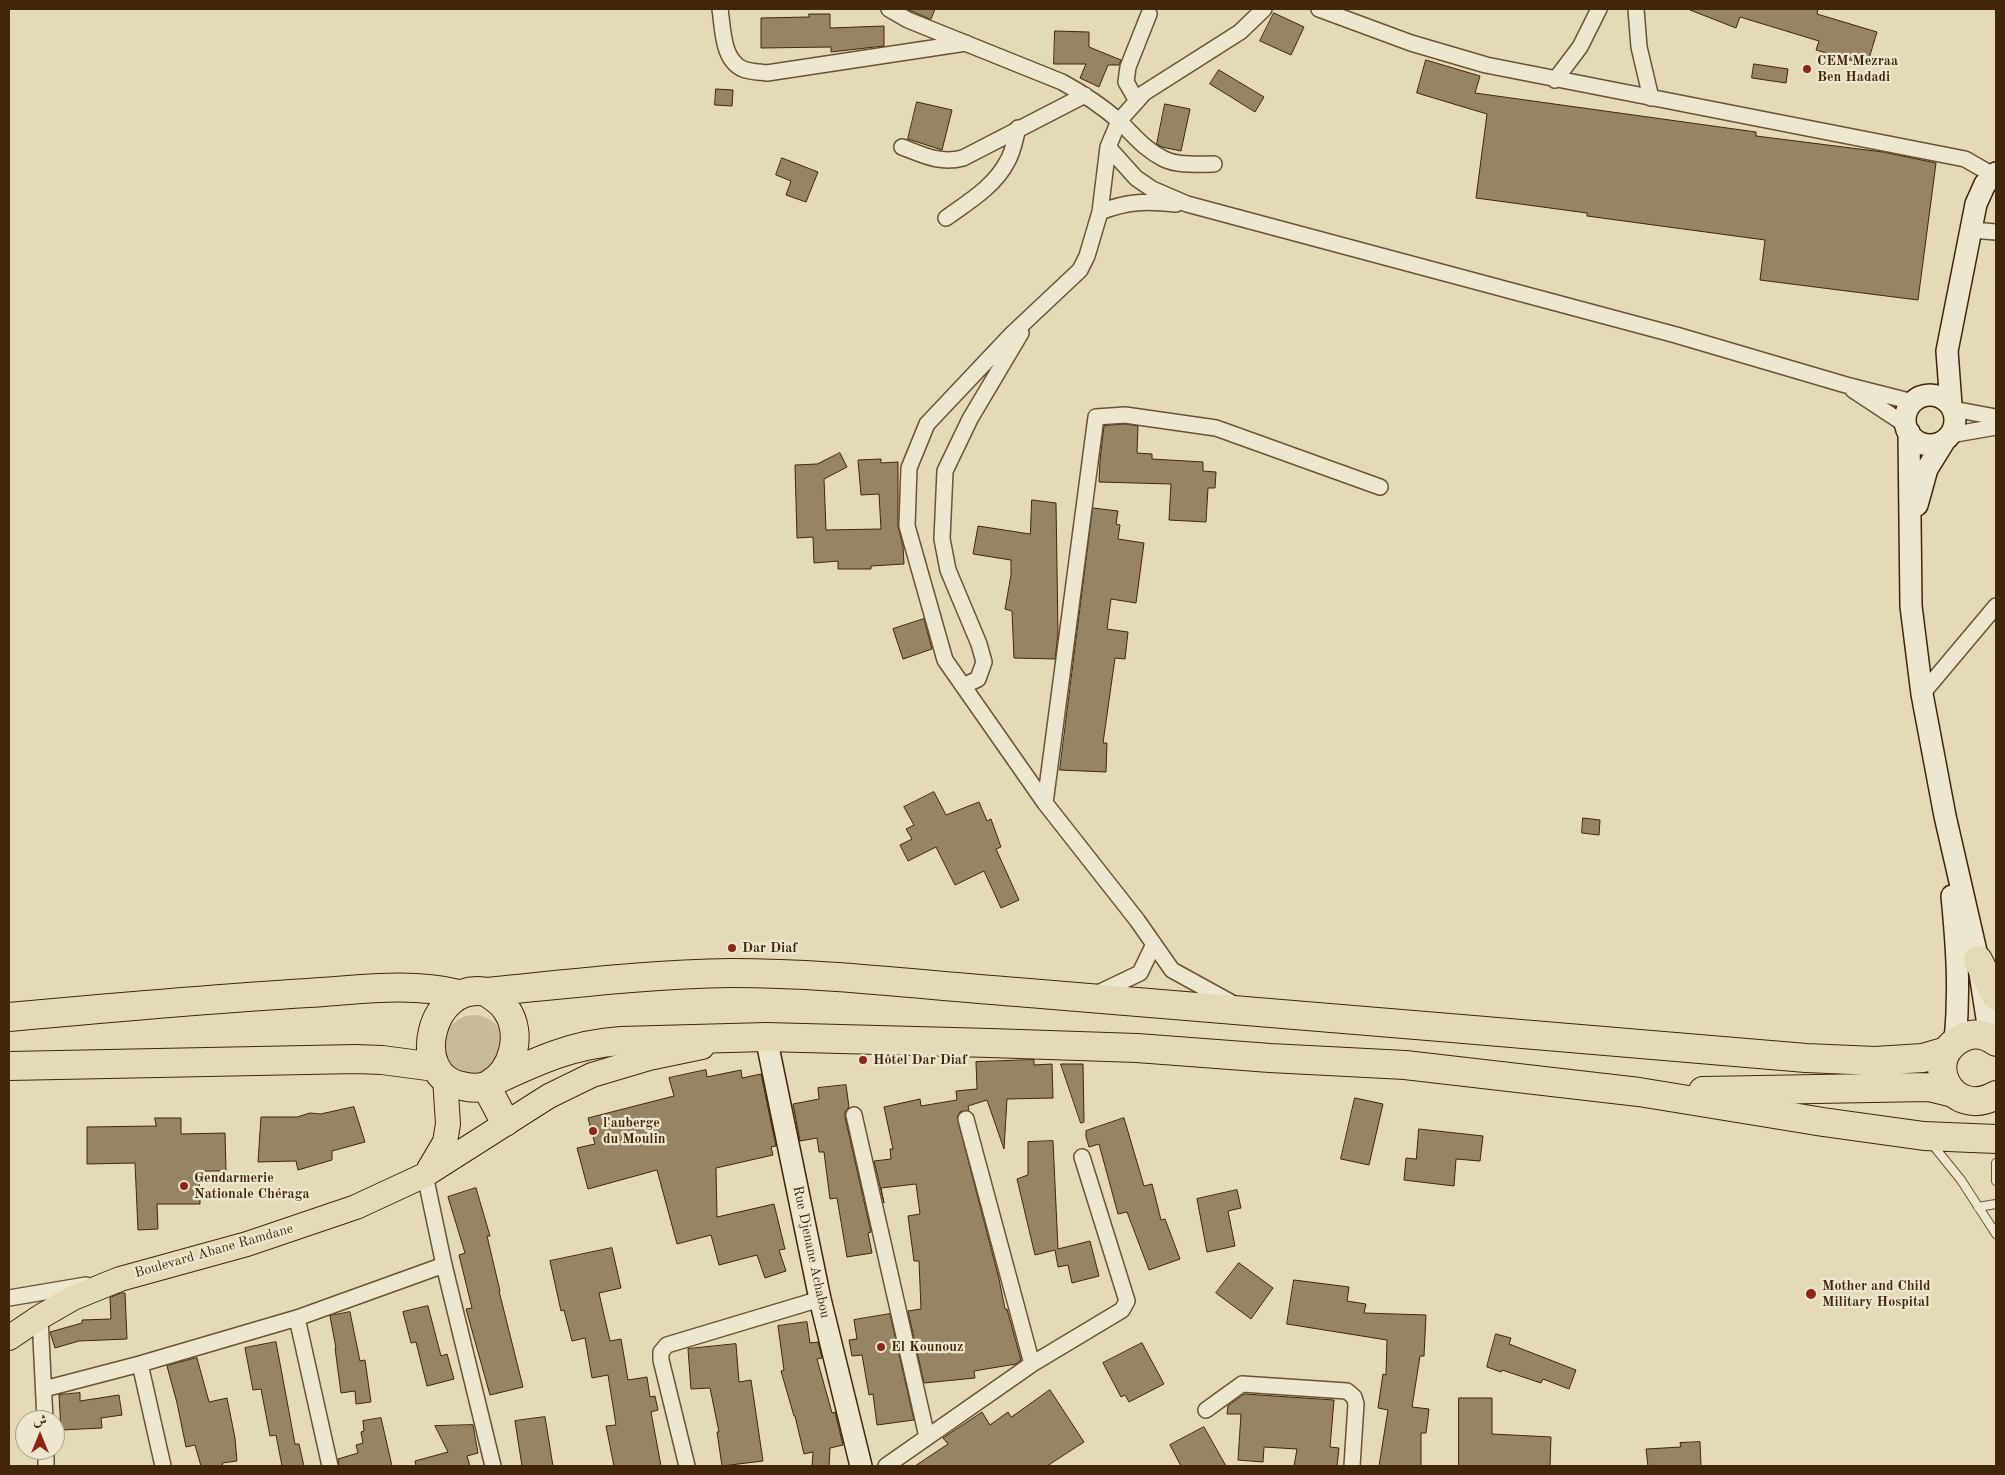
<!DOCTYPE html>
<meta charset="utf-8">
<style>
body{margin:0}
#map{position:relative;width:2005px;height:1475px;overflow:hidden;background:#e4dab7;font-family:"Old Standard TT",Amiri,serif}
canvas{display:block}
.frame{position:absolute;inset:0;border:10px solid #41260a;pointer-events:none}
.north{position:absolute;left:15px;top:1410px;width:50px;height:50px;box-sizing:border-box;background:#ede7d0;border:1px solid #a89a81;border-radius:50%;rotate:0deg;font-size:14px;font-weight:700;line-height:20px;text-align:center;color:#41260a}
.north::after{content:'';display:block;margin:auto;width:18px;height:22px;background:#8f2418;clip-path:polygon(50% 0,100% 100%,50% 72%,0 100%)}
</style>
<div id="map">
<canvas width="2005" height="1475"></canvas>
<div class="frame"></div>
<div class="north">ش</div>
</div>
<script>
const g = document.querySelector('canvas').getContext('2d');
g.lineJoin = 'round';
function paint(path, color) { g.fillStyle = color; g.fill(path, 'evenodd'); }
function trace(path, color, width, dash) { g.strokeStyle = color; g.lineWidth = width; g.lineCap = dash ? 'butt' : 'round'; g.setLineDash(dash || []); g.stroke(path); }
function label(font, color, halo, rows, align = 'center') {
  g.font = font + ' "Old Standard TT",serif'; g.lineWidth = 4.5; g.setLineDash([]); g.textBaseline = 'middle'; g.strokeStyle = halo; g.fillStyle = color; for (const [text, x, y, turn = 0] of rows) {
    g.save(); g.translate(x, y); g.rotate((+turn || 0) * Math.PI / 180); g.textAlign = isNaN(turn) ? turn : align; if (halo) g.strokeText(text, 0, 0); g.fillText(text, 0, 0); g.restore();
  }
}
const green = new Path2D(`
 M444 1045a30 30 0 1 1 60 0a30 30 0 1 1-60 0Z`);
const building = new Path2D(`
 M907,9H935L931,19Z
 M1690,9H1818L1817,14L1877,32L1867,65L1816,50L1819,41L1740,17L1736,28L1690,10Z
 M1274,13L1304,27L1291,55L1260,41Z
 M809,14H830V28L884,26V46L831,52V47L761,48V18L809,17Z
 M1055,31L1089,32V47L1121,60L1119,65H1108L1099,87L1080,78L1086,64H1054Z
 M1426,60L1480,76L1475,93L1756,132V136L1883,152L1936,163L1918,300L1760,280L1765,240L1587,216V213L1476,198L1487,114L1417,93Z
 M1754,64L1788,69L1786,83L1752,78Z
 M1219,70L1264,97L1255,112L1210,84Z
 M716,89L733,90L732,106L715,105Z
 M917,102L952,110L942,150L908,139Z
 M1165,104L1190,109L1181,151L1162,147L1157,144Z
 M782,158L818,172L806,202L786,195L791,181L776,175Z
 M1125,424L1138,426L1137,453L1152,454V459L1203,462V471L1216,472L1215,488H1208L1206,522L1169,520L1171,484L1099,482L1100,460L1104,426Z
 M840,453L847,467L824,479L826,530L881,529L879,494L861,495L858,460L881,459V463L898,462V526L903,546L904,564L871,566V569H838V561L814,563L813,537L797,538L795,465L817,464Z
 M1032,500L1056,503L1058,634L1055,659L1014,658L1012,611L1005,609L1011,575V560L973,554L978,526L1030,534Z
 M1093,508L1118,511L1116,524L1120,525L1118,539L1144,543L1136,603L1111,599L1107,629L1128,632L1125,659L1115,658L1103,743H1107L1106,772L1060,770Z
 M924,619L932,649L903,659L893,629Z
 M934,792L946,815L979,802L987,821L991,819L1001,847L996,849L1019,900L1001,908L984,871L955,885L936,847L908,861L900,845L912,839L906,829L914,825L904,807Z
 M1583,818L1600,820L1599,835L1582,833Z
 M1034,1060V1065L1052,1064L1053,1098L1007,1099L1004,1149L987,1100L968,1106L969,1110L960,1112L957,1117L999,1279L1005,1309H1007L1021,1360L1016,1364L974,1371L975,1378L924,1383L908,1311L921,1309L919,1261H914L908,1216L920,1214L916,1184L881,1188L884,1203L874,1161L891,1159L890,1149H893L884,1107L920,1099L921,1106L957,1100L956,1091L977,1089L976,1062Z
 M1061,1064H1083L1084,1122L1081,1123Z
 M706,1070L707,1077L741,1070L742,1078L761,1074L776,1146L771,1147L773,1155L716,1168L717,1217L774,1204L785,1249L779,1250L786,1271L765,1278L757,1255L719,1265L711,1235L677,1244L657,1170L588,1189L577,1148L595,1144L588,1118L674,1096L669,1078Z
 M846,1085L849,1107L845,1112V1117L871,1232L868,1233L872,1253L847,1257L837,1198L830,1199L824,1152H819L817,1138L800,1141L793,1104L819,1099L818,1088Z
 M1355,1098L1383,1104L1369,1165L1341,1159Z
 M354,1107L365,1142L332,1151V1160L298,1170L296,1161L258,1162L261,1117H297L310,1113L320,1114Z
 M155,1118H181V1134L225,1133L226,1171H199L200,1204H157L158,1229L138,1230L135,1163L87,1164V1127L156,1126Z
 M1124,1118L1144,1186L1152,1184L1161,1220L1165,1219L1180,1259L1149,1270L1127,1212L1118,1214L1099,1144L1089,1147L1086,1137V1131Z
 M1419,1129L1483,1136L1480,1161L1456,1159L1454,1186L1404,1180L1406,1158L1416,1159Z
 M1053,1141L1058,1249L1090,1241L1099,1276L1072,1283L1068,1265L1058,1267L1055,1250L1035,1255L1017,1179L1028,1175V1142Z
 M476,1188L490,1236H487L500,1291H499L523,1387L490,1395L466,1309L472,1308L459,1255L465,1253L448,1197Z
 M1237,1190L1241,1208L1228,1211L1235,1246L1207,1252L1197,1199Z
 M612,1248L621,1288L599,1293L601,1302L610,1341L621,1339L628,1380L647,1377L650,1397L655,1396L658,1410L651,1412L661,1466H614L606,1426L616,1425L608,1375L592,1378L585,1338L572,1341L564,1310L561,1311L550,1261Z
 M1239,1263L1273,1288L1251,1319L1216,1293Z
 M1294,1280L1349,1287L1347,1301L1366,1304L1364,1313L1426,1315L1424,1356H1420L1412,1407L1429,1409L1426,1433H1421V1466H1379L1388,1410L1378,1408L1383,1374L1386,1375L1387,1340L1287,1324Z
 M121,1293H125L127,1339L79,1341L55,1348L50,1332L82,1323V1320L111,1319L110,1298Z
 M428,1306L441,1356L447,1354L454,1379L427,1386L416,1342L411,1343L403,1312Z
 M350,1312L360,1361L365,1360L371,1402L356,1404L355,1391L341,1393L335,1348H336L330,1316Z
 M890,1314L914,1420L877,1425L873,1394L869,1395L862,1355L852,1356L849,1340L857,1339L854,1320Z
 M807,1322L810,1343L818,1342L822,1358L817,1359L832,1413L835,1412L843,1445L830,1448L829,1466H812L813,1452L804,1454L795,1416H794L781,1371L784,1370L778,1326Z
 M1496,1334L1511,1338L1509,1344L1576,1370L1569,1389L1543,1379L1541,1383L1502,1370L1501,1372L1487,1367Z
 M276,1342L295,1444H299L304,1466H282L276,1435L270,1436L261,1389L253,1390L245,1348Z
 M1142,1343L1164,1384L1129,1402L1125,1395L1121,1397L1103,1363Z
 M736,1344L739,1382L751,1380L763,1461L722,1466L717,1432H719L710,1388L691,1389L688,1349Z
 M197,1358L209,1402L227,1398L235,1438L237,1461L222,1463L223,1466H201L195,1445L186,1447L177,1403L167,1366Z
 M1050,1390L1084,1442L1047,1466H915L948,1444L943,1438L982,1412L990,1425L1008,1412L1011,1417Z
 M80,1393V1401L119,1395L122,1415L101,1418L102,1428L61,1430L59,1395Z
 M1245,1394L1334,1400L1330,1447L1339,1448L1337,1466H1294L1297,1449L1264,1447L1263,1462L1238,1460L1241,1414H1227L1228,1406Z
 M1459,1398H1492V1434L1551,1437L1550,1466H1459Z
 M545,1417L553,1466H522L515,1421Z
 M381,1418L392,1466H339L338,1459L358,1453L356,1445L363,1443L361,1432L364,1431L363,1421Z
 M473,1425L478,1453L467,1456L470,1466H416L415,1461L448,1452L435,1426Z
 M1204,1427L1226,1466H1181L1170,1445Z
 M1700,1442L1701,1466H1648L1646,1449L1681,1447L1680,1443Z`);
const lane = new Path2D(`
 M1932,1144L1961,1180L1996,1234
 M1996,1163V1181
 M1978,1207L1996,1204`);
const street = new Path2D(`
 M720,9C723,28 722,60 743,69C750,72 760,72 767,73L966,43
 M889,9L908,20L1062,82C1082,93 1102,106 1119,121C1134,135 1145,150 1164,159C1179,166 1197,164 1214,164
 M1319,9L1411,43L1486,65L1965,159L1993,175
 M1636,9L1639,47L1651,98
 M1555,80L1580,47L1599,9
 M1137,101L1126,82L1128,67L1149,14
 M902,147C923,155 940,164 963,158L1085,95
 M1108,147L1136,178L1152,189L1187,204L1676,335L1846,385L1913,402
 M1100,212C1128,201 1146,201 1176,204
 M946,218C968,202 994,187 1007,162C1013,153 1015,139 1018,128
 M1972,230L1996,232
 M1853,390L1906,425
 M1953,409L1996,417
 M1950,435L1996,427
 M963,686L978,679L984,662L979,644L948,570L942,539L945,471L970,419L1021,333
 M1922,694L1996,606
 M1045,803L1096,417L1125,415L1216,428L1380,487
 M1096,994L1140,973L1154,944
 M1232,1003L1172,970L1137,920L1045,803L945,660L907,526L909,468L927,424L1012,334L1080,270L1087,256L1100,212L1108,147L1119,121L1144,93L1240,32L1264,9
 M854,1115L927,1437
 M966,1119L1032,1364
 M425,1175L444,1265L493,1466
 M9,1298L86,1285
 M40,1317L45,1420
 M297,1318L330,1466
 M140,1364L163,1466
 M44,1389L140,1364L297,1318L444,1265
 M1206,1410L1242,1384L1347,1391L1354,1397L1356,1404L1352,1466
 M46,1450V1466
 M687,1466L661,1360V1352L667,1345L820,1299
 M886,1466L1032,1364L1122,1310L1127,1301L1082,1157`);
const secondary = new Path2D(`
 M1905 420a25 25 0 1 1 50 0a25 25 0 1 1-50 0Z
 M1951,405L1947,351L1976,204L1985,184L1996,173
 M1909,432L1911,606L1922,694L1945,816L1978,960L1990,1038
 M1917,505L1927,469L1945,440
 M1952,896C1957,947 1960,991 1955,1042
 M766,1037L820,1299L861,1466`);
const primary = new Path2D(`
 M429,1169L445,1142L448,1124L445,1078
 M9,1338L40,1317L73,1298L120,1279L247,1244L356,1207L425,1175L549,1096L592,1075L649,1058L702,1047`);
const highway = new Path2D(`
 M1978,960L1996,996
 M486,992C494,997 501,1001 506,1009C523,1033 514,1071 488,1085C480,1089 470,1088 462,1086C408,1077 430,981 486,992C568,984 649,974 732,973C827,973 922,985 1017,992C1280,1012 1543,1037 1806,1058L1875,1061L1923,1058L1947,1051
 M9,1017C108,1008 208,999 308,993C359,990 409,982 459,994
 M1996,1042C1987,1035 1975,1032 1964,1037C1919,1057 1951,1121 1996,1095
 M9,1066L356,1059L382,1060L435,1067
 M496,1080C539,1060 574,1044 621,1041L766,1037L990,1043L1137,1048L1270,1058L1405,1065L1639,1092L1823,1122L1924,1136L1996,1139
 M486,1086L505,1122
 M1703,1091L1929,1087L1953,1093`);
const markers = [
 [1807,69,5,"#8f2418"],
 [732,948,5,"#8f2418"],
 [863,1060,5,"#8f2418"],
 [593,1131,5,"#8f2418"],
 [184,1186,5,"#8f2418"],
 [1811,1294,6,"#8f2418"],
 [881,1347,5,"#8f2418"]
];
const poiNames = [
 ["CEM Mezraa",1817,61],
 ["Ben Hadadi",1817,77],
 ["Dar Diaf",742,948],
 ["Hôtel Dar Diaf",873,1060],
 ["l'auberge",603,1123],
 ["du Moulin",603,1139],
 ["Gendarmerie",194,1178],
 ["Nationale Chéraga",194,1194],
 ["Mother and Child",1822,1286],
 ["Military Hospital",1822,1302],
 ["El Kounouz",891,1347]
];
const streetNames = [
 ["Boulevard Abane Ramdane",214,1251,-16],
 ["Rue Djenane Achabou",811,1252,78]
];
paint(green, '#c8bb9a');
paint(building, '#968464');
trace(building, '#41260a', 1);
trace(lane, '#6a5335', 10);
trace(street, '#6a5335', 18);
trace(secondary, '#41260a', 24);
trace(primary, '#41260a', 26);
trace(highway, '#41260a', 30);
trace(lane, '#ede7d0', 8);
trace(street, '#ede7d0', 15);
trace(secondary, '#ede7d0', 21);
trace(primary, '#e4dab7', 24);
trace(highway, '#e4dab7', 28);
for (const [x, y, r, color] of markers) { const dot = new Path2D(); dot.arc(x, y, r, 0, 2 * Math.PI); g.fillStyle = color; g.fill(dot); trace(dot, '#ede7d0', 2); }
label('bold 14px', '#41260a', '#ede7d0', poiNames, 'left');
label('14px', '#41260a', '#ede7d0', streetNames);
</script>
